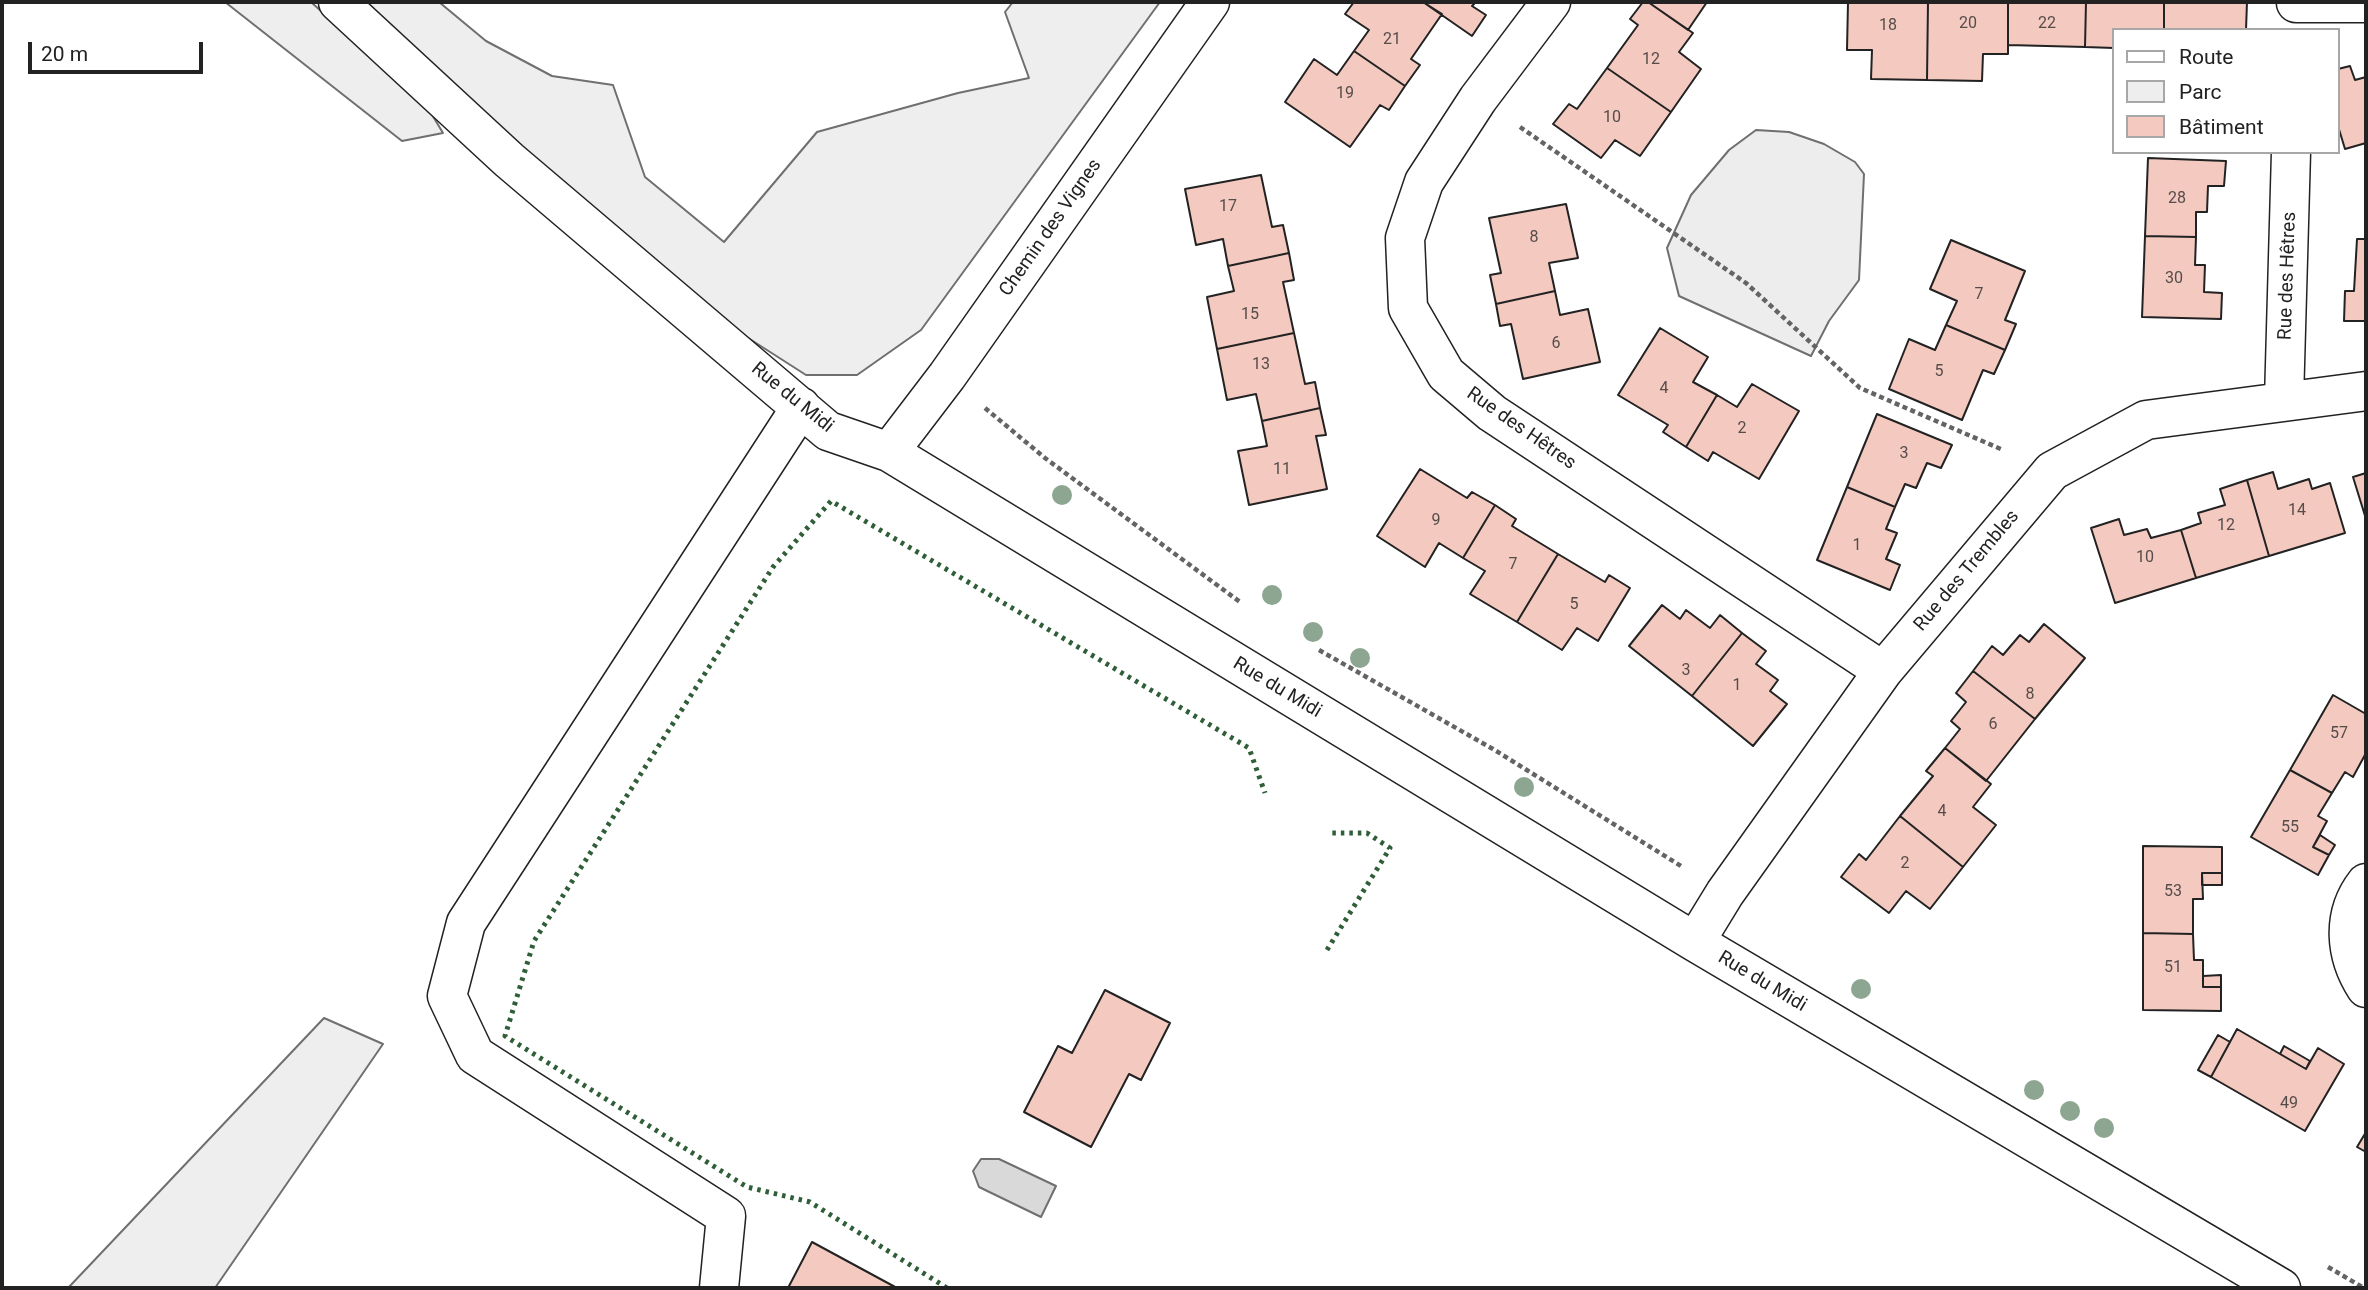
<!DOCTYPE html>
<meta charset="utf-8">
<style>
body{margin:0}
#map{position:relative;width:2368px;height:1290px;overflow:hidden;background:#fff;font-family:Roboto,sans-serif}
canvas{display:block}
.frame{position:absolute;inset:0;border:4px solid #222;pointer-events:none}
.legend{position:absolute;left:2112px;top:28px;width:228px;height:126px;box-sizing:border-box;background:#fff;border:2px solid #a7a7a7;margin:0;padding:9px 12px;list-style:none;font-size:21px;color:#222}
.legend li{display:flex;align-items:center;gap:14px;height:35px}
.legend b{width:35px;border:2px solid #a7a7a7}
.scale{position:absolute;left:28px;top:42px;width:175px;height:32px;box-sizing:border-box;border:4px solid #222;border-top:0;padding-left:9px;font-size:21px;line-height:24px;white-space:nowrap;color:#222;-webkit-text-stroke:5px #fff;paint-order:stroke}
</style>
<div id="map">
<canvas width="2368" height="1290"></canvas>
<div class="frame"></div>
<ul class="legend">
<li><b style="height:9px;background:#fff"></b>Route</li>
<li><b style="height:19px;background:#eee"></b>Parc</li>
<li><b style="height:19px;background:#f3c9c0"></b>Bâtiment</li>
</ul>
<div class="scale">20 m</div>
</div>
<script>
const g = document.querySelector('canvas').getContext('2d');
g.lineJoin = 'round';
function paint(path, color) { g.fillStyle = color; g.fill(path, 'evenodd'); }
function trace(path, color, width, dash) { g.strokeStyle = color; g.lineWidth = width; g.lineCap = dash ? 'butt' : 'round'; g.setLineDash(dash || []); g.stroke(path); }
function label(font, color, halo, rows, align = 'center') {
  g.font = font + ' Roboto,sans-serif'; g.lineWidth = 5; g.setLineDash([]); g.textBaseline = 'middle'; g.strokeStyle = halo; g.fillStyle = color; for (const [text, x, y, turn = 0] of rows) {
    g.save(); g.translate(x, y); g.rotate((+turn || 0) * Math.PI / 180); g.textAlign = isNaN(turn) ? turn : align; if (halo) g.strokeText(text, 0, 0); g.fillText(text, 0, 0); g.restore();
  }
}
const green = new Path2D(`
 M225,2H311L428,108L443,133L402,141Z
 M361,2H439L486,41L552,76L613,85L645,177L724,242L817,132L958,93L1029,78L1005,12L1013,2H1160L921,330L857,375H806L706,311Z
 M324,1018L383,1044L215,1288H68Z`);
const parking = new Path2D(`
 M1756,130L1789,132L1824,144L1855,162L1864,174L1859,280L1829,321L1811,356L1679,296L1667,248L1691,195L1729,150Z`);
const water = new Path2D(`
 M981,1159H999L1056,1186L1041,1217L979,1187L973,1171Z`);
const building = new Path2D(`
 M1354,2H1423L1442,14L1411,59L1420,65L1405,86L1354,51L1369,30L1345,14Z
 M1423,2H1476L1472,6L1486,15L1472,36Z
 M1643,2H1648L1693,33L1679,52L1701,69L1671,112L1607,68L1638,25L1630,19Z
 M1648,2H1707L1688,30Z
 M1848,2H1928L1927,80L1871,79L1872,50H1847Z
 M1928,2H2008V54H1983L1982,81L1927,80Z
 M2008,2H2086L2085,47L2008,45Z
 M2086,2H2164V30H2114V48L2085,47Z
 M2164,2H2247L2246,30H2164Z
 M1354,51L1405,86L1389,110L1380,105L1350,147L1285,102L1314,59L1337,75Z
 M2350,66L2355,80L2366,77V143L2345,149L2338,126V69Z
 M1607,68L1671,112L1640,156L1615,140L1601,158L1553,124L1569,104L1577,109Z
 M2148,158L2226,161L2224,186H2208L2207,212H2196V237L2145,236Z
 M1261,175L1272,227L1283,225L1289,253L1228,266L1223,239L1196,245L1185,189Z
 M1566,204L1578,258L1549,263L1555,291L1496,304L1490,275L1501,273L1489,218Z
 M2145,236L2196,237L2195,265H2205L2204,292L2222,293L2221,319L2142,317Z
 M2357,239H2366V321H2344L2345,291H2354Z
 M1951,240L2025,271L2005,320L2016,324L2005,350L1946,325L1957,301L1930,289Z
 M1289,253L1294,280L1283,282L1294,333L1217,349L1207,297L1234,291L1228,266Z
 M1555,291L1560,315L1588,309L1600,362L1523,379L1511,324L1500,326L1496,304Z
 M1946,325L2005,350L1994,374L1983,370L1962,420L1889,389L1909,339L1935,350Z
 M1660,328L1708,357L1693,382L1717,395L1686,447L1663,432L1668,425L1618,395Z
 M1294,333L1305,384L1315,382L1320,408L1262,421L1256,394L1227,400L1217,349Z
 M1752,384L1799,411L1759,479L1713,452L1708,461L1686,447L1717,395L1737,407Z
 M1320,408L1326,435L1316,436L1327,489L1249,505L1238,451L1267,446L1262,421Z
 M1877,414L1952,445L1941,468L1927,463L1916,488L1905,484L1895,507L1847,487Z
 M1420,469L1467,498L1472,492L1495,505L1463,558L1439,543L1425,567L1377,536Z
 M2273,472L2278,489L2309,479L2312,489L2330,483L2345,533L2269,556L2247,480Z
 M2366,473V519L2353,477Z
 M2247,480L2269,556L2196,578L2181,530L2201,523L2198,513L2225,505L2220,489Z
 M1847,487L1895,507L1886,529L1897,533L1886,559L1900,565L1890,590L1817,560Z
 M1495,505L1516,519L1512,526L1558,554L1517,622L1470,594L1485,571L1463,558Z
 M2119,519L2124,535L2147,529L2151,538L2181,530L2196,578L2115,603L2091,528Z
 M1558,554L1605,582L1609,575L1630,588L1598,641L1577,628L1562,650L1517,622Z
 M1662,605L1680,619L1686,610L1710,628L1720,615L1742,633L1692,696L1629,646Z
 M2044,624L2085,658L2035,719L1973,671L1992,646L2003,655L2020,635L2029,642Z
 M1742,633L1766,651L1756,664L1778,680L1770,691L1787,704L1753,746L1692,696Z
 M1973,671L2035,719L1986,781L1945,748L1960,729L1951,721L1966,702L1956,693Z
 M2333,695L2366,714V753L2353,777L2345,772L2332,793L2290,770Z
 M1945,748L1991,784L1973,807L1996,825L1963,867L1900,816L1933,776L1926,771Z
 M2290,770L2332,793L2318,816L2327,821L2313,847L2329,855L2318,875L2251,837Z
 M1900,816L1963,867L1930,909L1906,891L1889,913L1841,877L1859,854L1866,860Z
 M2320,835L2335,845L2329,855L2313,847Z
 M2143,846L2222,847V873H2202L2203,899H2193V934L2143,933Z
 M2202,873H2222V885H2202Z
 M2143,933L2193,934L2194,960H2203V987H2221V1011L2143,1010Z
 M2221,975V987H2203V976Z
 M1105,990L1170,1023L1141,1080L1129,1074L1091,1147L1024,1112L1058,1046L1072,1053Z
 M2237,1029L2306,1069L2318,1048L2344,1064L2305,1131L2211,1077Z
 M2218,1035L2230,1042L2211,1077L2198,1070Z
 M2284,1046L2310,1061L2306,1069L2280,1054Z
 M2366,1132V1152L2357,1147Z
 M812,1242L897,1288H788Z`);
const path = new Path2D(`
 M1520,127L1746,283L1860,388L2003,450
 M985,408L1045,458L1240,602
 M1319,650L1493,749L1681,866
 M2328,1267L2364,1288`);
const minor = new Path2D(`
 M338,2L509,160L828,431L889,452L1695,942L2281,1288
 M1551,2L1478,99L1424,182L1405,238L1408,308L1446,374L1492,413L1883,671
 M2296,3H2366
 M2284,400L2291,152
 M889,452L947,376L1210,2
 M2366,883C2341,915 2345,956 2366,988
 M1695,942L1725,893L1883,671L2052,471L2146,420L2366,391
 M719,1288L726,1216L475,1055L447,996L466,923L801,407`);
const hedge = new Path2D(`
 M1327,950L1390,848L1367,833H1328
 M947,1288L810,1202L747,1187L505,1036L534,941L773,567L831,501L1249,748L1265,793`);
const trees = [
 [1062,495],
 [1272,595],
 [1313,632],
 [1360,658],
 [1524,787],
 [1861,989],
 [2034,1090],
 [2070,1111],
 [2104,1128]
];
const numberNames = [
 ["20",1968,24],
 ["22",2047,24],
 ["18",1888,26],
 ["21",1392,40],
 ["12",1651,60],
 ["19",1345,94],
 ["10",1612,118],
 ["28",2177,199],
 ["17",1228,207],
 ["8",1534,238],
 ["30",2174,279],
 ["7",1979,295],
 ["15",1250,315],
 ["6",1556,344],
 ["13",1261,365],
 ["5",1939,372],
 ["4",1664,389],
 ["2",1742,429],
 ["3",1904,454],
 ["11",1282,470],
 ["14",2297,511],
 ["9",1436,521],
 ["12",2226,526],
 ["1",1857,546],
 ["10",2145,558],
 ["7",1513,565],
 ["5",1574,605],
 ["3",1686,671],
 ["1",1737,686],
 ["8",2030,695],
 ["6",1993,725],
 ["57",2339,734],
 ["4",1942,812],
 ["55",2290,828],
 ["2",1905,864],
 ["53",2173,892],
 ["51",2173,968],
 ["49",2289,1104]
];
const streetNames = [
 ["Chemin des Vignes",1051,228,-55],
 ["Rue des Hêtres",2288,276,-88],
 ["Rue du Midi",792,398,39],
 ["Rue des Hêtres",1521,429,35],
 ["Rue des Trembles",1967,571,-50],
 ["Rue du Midi",1277,688,31],
 ["Rue du Midi",1762,982,31]
];
paint(green, '#eee');
trace(green, '#6f6f6f', 2);
paint(parking, '#ededed');
trace(parking, '#6f6f6f', 2);
paint(water, '#d9d9d9');
trace(water, '#6f6f6f', 2);
paint(building, '#f3c9c0');
trace(building, '#222', 2);
trace(minor, '#222', 41);
trace(path, '#646464', 4.5, [5, 3.5]);
trace(minor, '#fff', 38);
trace(hedge, '#2f5e38', 5, [3.5, 5]);
g.fillStyle = '#8da692';
for (const [x, y] of trees) { g.beginPath(); g.arc(x, y, 10, 0, 2 * Math.PI); g.fill(); }
label('16px', '#564c4a', null, numberNames);
label('19px', '#222', '#fff', streetNames);
</script>
